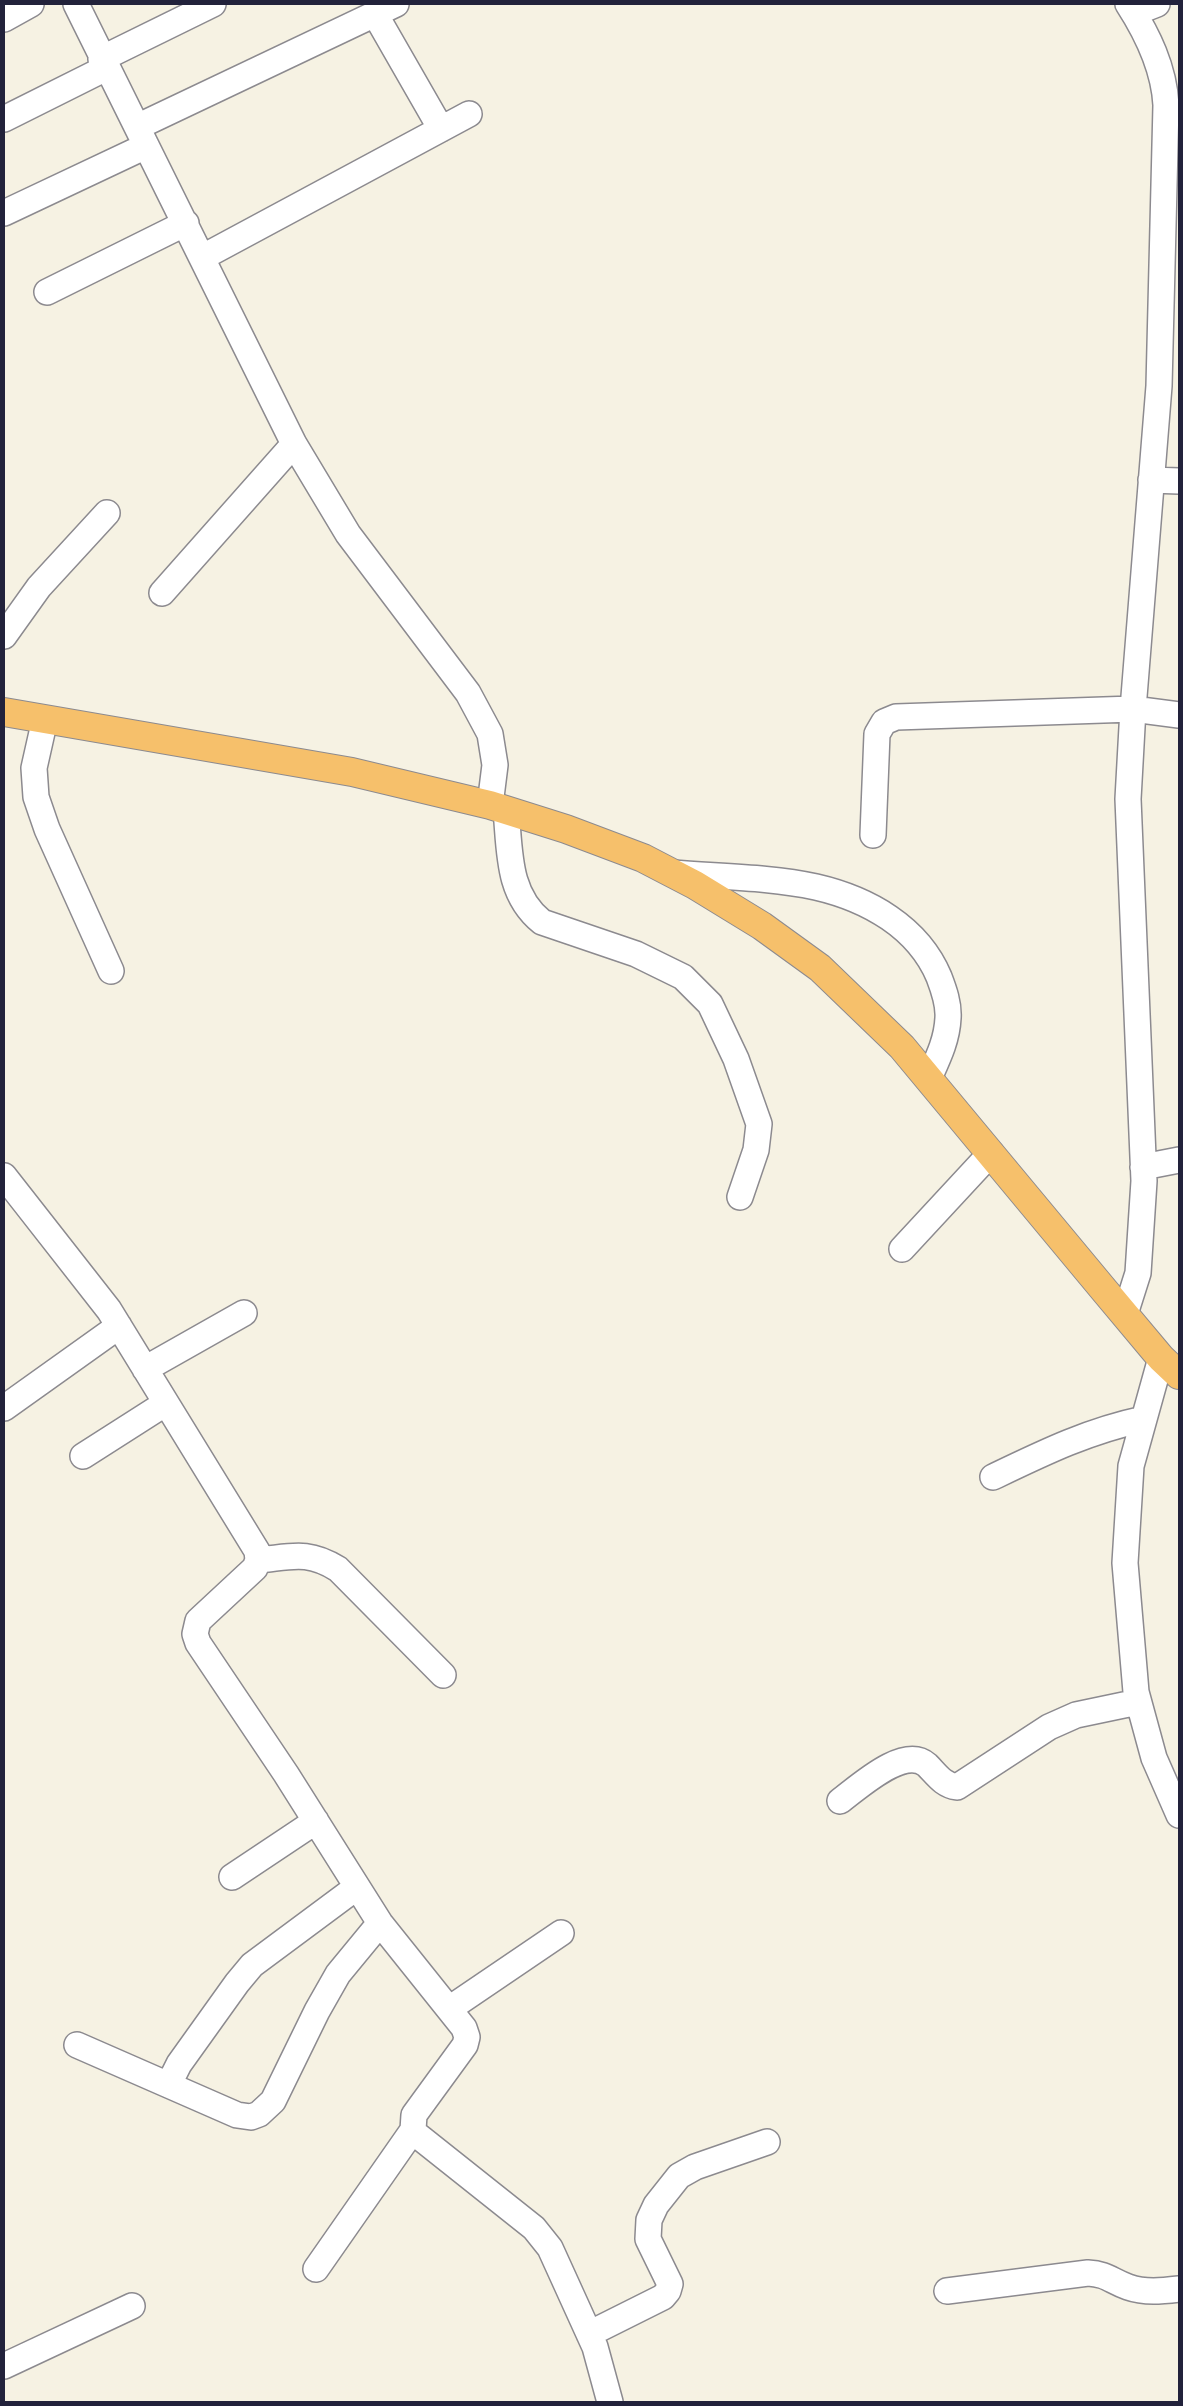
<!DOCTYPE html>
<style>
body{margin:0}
#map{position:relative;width:1183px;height:2406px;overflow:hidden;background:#f6f2e3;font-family:"Gochi Hand",sans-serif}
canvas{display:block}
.frame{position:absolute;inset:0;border:5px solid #22223b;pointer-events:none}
</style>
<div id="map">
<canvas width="1183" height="2406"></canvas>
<div class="frame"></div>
</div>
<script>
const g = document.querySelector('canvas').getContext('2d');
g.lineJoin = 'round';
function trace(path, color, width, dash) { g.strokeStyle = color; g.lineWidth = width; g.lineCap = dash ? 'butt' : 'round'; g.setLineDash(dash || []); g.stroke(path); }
const minor = new Path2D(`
 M76,4L294,444L348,534L468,693L490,734L495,765L490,805
 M1134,13L1157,4
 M375,14L441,129
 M4,19L31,4
 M101,59L213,4
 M4,119L106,68
 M137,127L396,4
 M4,213L146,146
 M203,257L469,114
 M47,292L186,223
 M1151,480L1179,481
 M162,593L294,444
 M4,636L39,587L107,513
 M45,719L34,768L36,797L47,829L111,971
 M506,810C510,851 507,894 542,922L636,954L683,977L710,1004L736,1059L759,1124L756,1150L740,1197
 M873,835L877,734L884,722L896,717L1133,709L1179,715
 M672,873C720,877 770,877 816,887C868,899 918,927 939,977C944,990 949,1004 948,1018C947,1040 938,1058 929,1078
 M1143,1167L1179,1160
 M4,1176L109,1310L257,1551L258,1560L255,1568L198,1621L195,1634L198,1643L286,1774L380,1923L464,2028L467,2037L465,2045L414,2115L413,2130L417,2135L534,2228L550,2248L595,2347L610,2402
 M902,1249L991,1153
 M1125,1314L1138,1273L1144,1181L1128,799L1133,709L1159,386L1166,105C1164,68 1148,35 1128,4
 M1161,1358L1131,1466L1125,1563L1136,1692L1154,1758L1179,1815
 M145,1369L244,1313
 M4,1408L119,1326
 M83,1456L166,1403
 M993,1477C1045,1452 1088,1431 1144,1419
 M258,1560C292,1557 307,1550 338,1569L443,1675
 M840,1801C859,1787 904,1745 927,1765C937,1775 943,1785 957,1787L1049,1727L1076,1715L1138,1702
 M232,1877L316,1821
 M449,2009L561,1933
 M77,2045L237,2115L251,2117L259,2114L273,2101L317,2011L338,1974L380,1923
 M169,2084L179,2064L237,1983L252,1965L357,1887
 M316,2269L413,2130
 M947,2291L1088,2273C1107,2274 1111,2281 1128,2287C1145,2293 1162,2291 1179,2289
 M589,2334L663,2297L668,2291L670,2284L648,2239L649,2220L656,2205L679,2176L695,2167L767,2142
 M4,2366L132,2306`);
const highway = new Path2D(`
 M4,712L352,772L490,805L566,829L643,858L695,885L762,926L820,968L902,1047L1104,1290L1161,1358L1179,1375`);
trace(minor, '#8c8a8f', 28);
trace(highway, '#8c8a8f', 30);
trace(minor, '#fff', 25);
trace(highway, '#f6c06b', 28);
</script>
